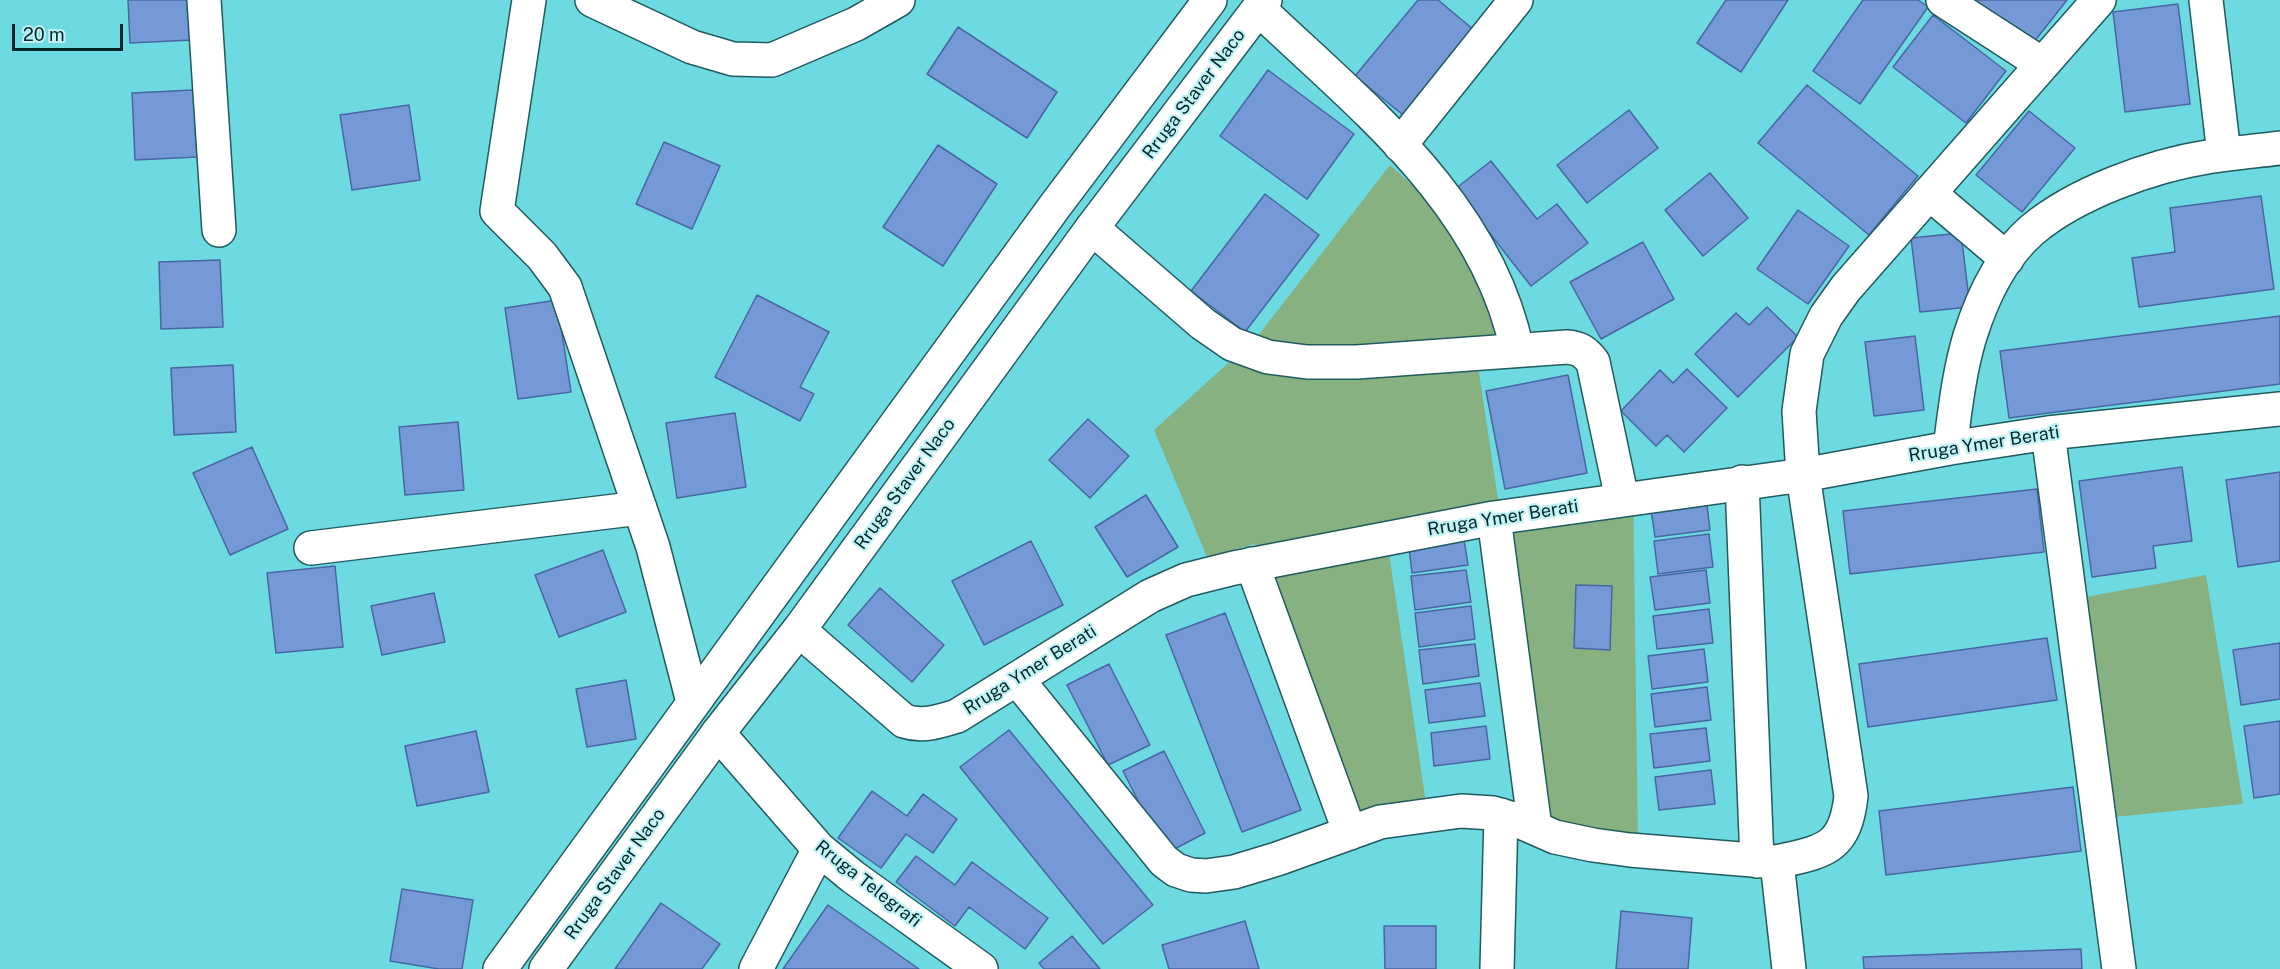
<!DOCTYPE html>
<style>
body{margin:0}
#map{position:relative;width:2280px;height:969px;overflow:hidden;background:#6ddae2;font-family:"Public Sans",sans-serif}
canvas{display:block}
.scale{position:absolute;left:12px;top:24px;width:111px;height:27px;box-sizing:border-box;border:3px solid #02272a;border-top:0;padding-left:8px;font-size:18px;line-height:21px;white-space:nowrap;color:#02272a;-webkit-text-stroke:4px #c1f2f5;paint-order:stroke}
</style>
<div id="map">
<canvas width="2280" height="969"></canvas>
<div class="scale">20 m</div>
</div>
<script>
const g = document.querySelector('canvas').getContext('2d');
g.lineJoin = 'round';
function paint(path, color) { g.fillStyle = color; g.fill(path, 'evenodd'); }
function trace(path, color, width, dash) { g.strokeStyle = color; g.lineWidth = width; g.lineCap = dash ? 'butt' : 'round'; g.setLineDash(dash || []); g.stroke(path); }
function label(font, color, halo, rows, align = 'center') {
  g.font = font + ' "Public Sans",sans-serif'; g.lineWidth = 4.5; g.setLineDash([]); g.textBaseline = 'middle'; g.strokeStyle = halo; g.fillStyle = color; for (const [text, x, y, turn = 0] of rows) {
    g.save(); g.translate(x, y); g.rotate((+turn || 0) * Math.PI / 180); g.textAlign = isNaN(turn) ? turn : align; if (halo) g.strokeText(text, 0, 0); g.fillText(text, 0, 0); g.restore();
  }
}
const green = new Path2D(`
 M1390,165L1431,202L1474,273L1504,340L1474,339L1499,506L1633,481L1638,842L1549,820L1509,538L1385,526L1426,803L1358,818L1255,544L1207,557L1154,430L1257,337Z
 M2206,575L2243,804L2115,817L2085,597Z`);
const building = new Path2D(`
 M128,0H190L192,40L130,43Z
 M1418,0H1438L1474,30L1403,115L1355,76Z
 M1726,0H1788L1741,72L1697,43Z
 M1863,0H1918L1928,7L1860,104L1813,71Z
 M1969,0H2067L2030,47Z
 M2178,4L2190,104L2125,112L2113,12Z
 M1933,15L2006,71L1966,123L1893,67Z
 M958,27L1057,92L1027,138L927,74Z
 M1268,70L1354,134L1307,199L1220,136Z
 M1807,85L1918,176L1869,235L1758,143Z
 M194,90L197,157L135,160L132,93Z
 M409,105L420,180L352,190L340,115Z
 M1629,110L1658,148L1587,203L1557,165Z
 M2029,111L2075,148L2022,212L1976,175Z
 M664,142L720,166L692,229L636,204Z
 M938,145L997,184L943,266L883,227Z
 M1491,161L1537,219L1557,204L1588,243L1531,286L1455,189Z
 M1710,173L1748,218L1703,256L1665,210Z
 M1265,194L1319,235L1245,332L1191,291Z
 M2261,196L2274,289L2139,307L2132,258L2175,252L2170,208Z
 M1798,210L1849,246L1808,304L1757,269Z
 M1961,233L1970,307L1920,312L1911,238Z
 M1643,242L1674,299L1601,339L1570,282Z
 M220,260L223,327L161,329L159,262Z
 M757,295L829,332L800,387L814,394L800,421L715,377Z
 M557,300L571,392L518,399L505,308Z
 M1767,307L1798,337L1738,397L1695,354L1736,313L1749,325Z
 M2280,316V384L2009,418L2000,351Z
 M1915,336L1924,410L1874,416L1865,342Z
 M233,365L236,432L174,435L171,368Z
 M1687,369L1727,408L1684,452L1667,435L1656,446L1621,411L1660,370L1673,383Z
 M1568,375L1587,473L1505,489L1486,391Z
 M735,413L746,487L677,498L666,423Z
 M1088,419L1129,456L1090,498L1049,460Z
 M458,422L464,490L405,495L399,427Z
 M252,447L288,529L230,555L193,473Z
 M2182,467L2192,541L2153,546L2156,568L2092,577L2079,481Z
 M2280,472V561L2238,567L2226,480Z
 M2037,489L2044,552L1850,574L1843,511Z
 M1146,495L1178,547L1127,577L1095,527Z
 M1706,496L1710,530L1655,537L1650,503Z
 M1463,533L1468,565L1412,573L1408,540Z
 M1709,534L1713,567L1658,574L1654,541Z
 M1031,541L1063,605L984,645L952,581Z
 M603,550L626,612L559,637L535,575Z
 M335,566L343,647L276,653L267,573Z
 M1466,570L1471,602L1415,610L1411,576Z
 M1706,570L1710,603L1655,610L1650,577Z
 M1576,585L1612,586L1610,650L1574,648Z
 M880,588L944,645L912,682L848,625Z
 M434,593L445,642L382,655L371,606Z
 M1471,606L1475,639L1419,647L1415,613Z
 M1709,609L1713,643L1657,649L1653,616Z
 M1225,613L1301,810L1242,832L1166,635Z
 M2047,638L2057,700L1868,727L1859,664Z
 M2280,643V699L2241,705L2233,650Z
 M1475,644L1479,676L1423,684L1419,650Z
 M1704,649L1708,682L1652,689L1648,656Z
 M1109,664L1150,745L1108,765L1067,685Z
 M626,680L636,739L587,747L576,689Z
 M1480,683L1485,716L1429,723L1425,690Z
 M1707,687L1711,720L1655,727L1651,694Z
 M2280,721V794L2254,798L2244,726Z
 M1486,726L1490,759L1434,766L1431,733Z
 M1706,728L1710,761L1654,768L1650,734Z
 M1009,730L1153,905L1103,944L960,767Z
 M476,731L489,792L417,806L405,746Z
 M1164,751L1205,833L1165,854L1123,771Z
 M1711,770L1715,804L1659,810L1655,777Z
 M2073,787L2081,851L1886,875L1879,811Z
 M872,791L907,816L923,794L957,819L933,853L906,834L881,868L838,838Z
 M916,856L955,885L972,862L1048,918L1025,949L969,907L955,926L896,882Z
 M402,889L473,900L462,969H439L390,961Z
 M661,903L720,944L702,969H615Z
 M828,905L919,969H783Z
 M1621,911L1692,918L1688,969H1616Z
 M1245,921L1259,969H1169L1162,945Z
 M1384,926H1436V969H1385Z
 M1072,936L1100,969H1044L1039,963Z
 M2081,949L2082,969H1864L1863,957Z`);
const minor = new Path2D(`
 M204,0L219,230
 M529,0L497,211L542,256L565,287L653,547L693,702
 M592,0L692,47L733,59L772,60L856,24L898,0
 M1943,0L2042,64
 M2206,0L2224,154
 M1259,9C1362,107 1487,203 1517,350
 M1400,145L1516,0
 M1929,193L2007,259
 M1092,228L1203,324L1232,344L1268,357L1307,362H1357L1567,347C1580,348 1585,352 1593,362L1622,499
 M2048,433L2119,969
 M1950,448C1955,411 1959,372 1970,336C1982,298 2002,256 2032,230C2076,193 2151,166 2207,157C2231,153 2256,151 2280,148
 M1742,482L1757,861
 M1494,518L1535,828
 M311,548L640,508
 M1252,564L1350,833
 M799,630L904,721C923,727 938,722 957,716L1150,596L1186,580L1234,568L1494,518L1803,475L1950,448L2048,433L2280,409
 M1017,679L1164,861L1176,870L1191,875L1206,876L1234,872L1277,859L1380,822L1461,811L1493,813L1514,819L1555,837L1593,845L1630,850L1777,862L1789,969
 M718,733L819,849L853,877L981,969
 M1777,862C1824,851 1845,850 1851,796L1803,475L1799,411L1807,354L1826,316L1846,288L2099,0
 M756,969L819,849
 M1497,969L1501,815`);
const major = new Path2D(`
 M500,969L1055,206L1210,0
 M546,969L718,733L799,630L1092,228L1265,0`);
const streetNames = [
 ["Rruga Staver Naco",1194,94,-53],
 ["Rruga Ymer Berati",1984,444,-9],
 ["Rruga Staver Naco",905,484,-54],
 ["Rruga Ymer Berati",1503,518,-9],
 ["Rruga Ymer Berati",1030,670,-32],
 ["Rruga Staver Naco",615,874,-54],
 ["Rruga Telegrafi",868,884,38]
];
paint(green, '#87b181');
paint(building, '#7598d6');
trace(building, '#4767a2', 1.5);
trace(minor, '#205b5f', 36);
trace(major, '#205b5f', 36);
trace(minor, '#fff', 33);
trace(major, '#fff', 33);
label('18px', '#02272a', '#c1f2f5', streetNames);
</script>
